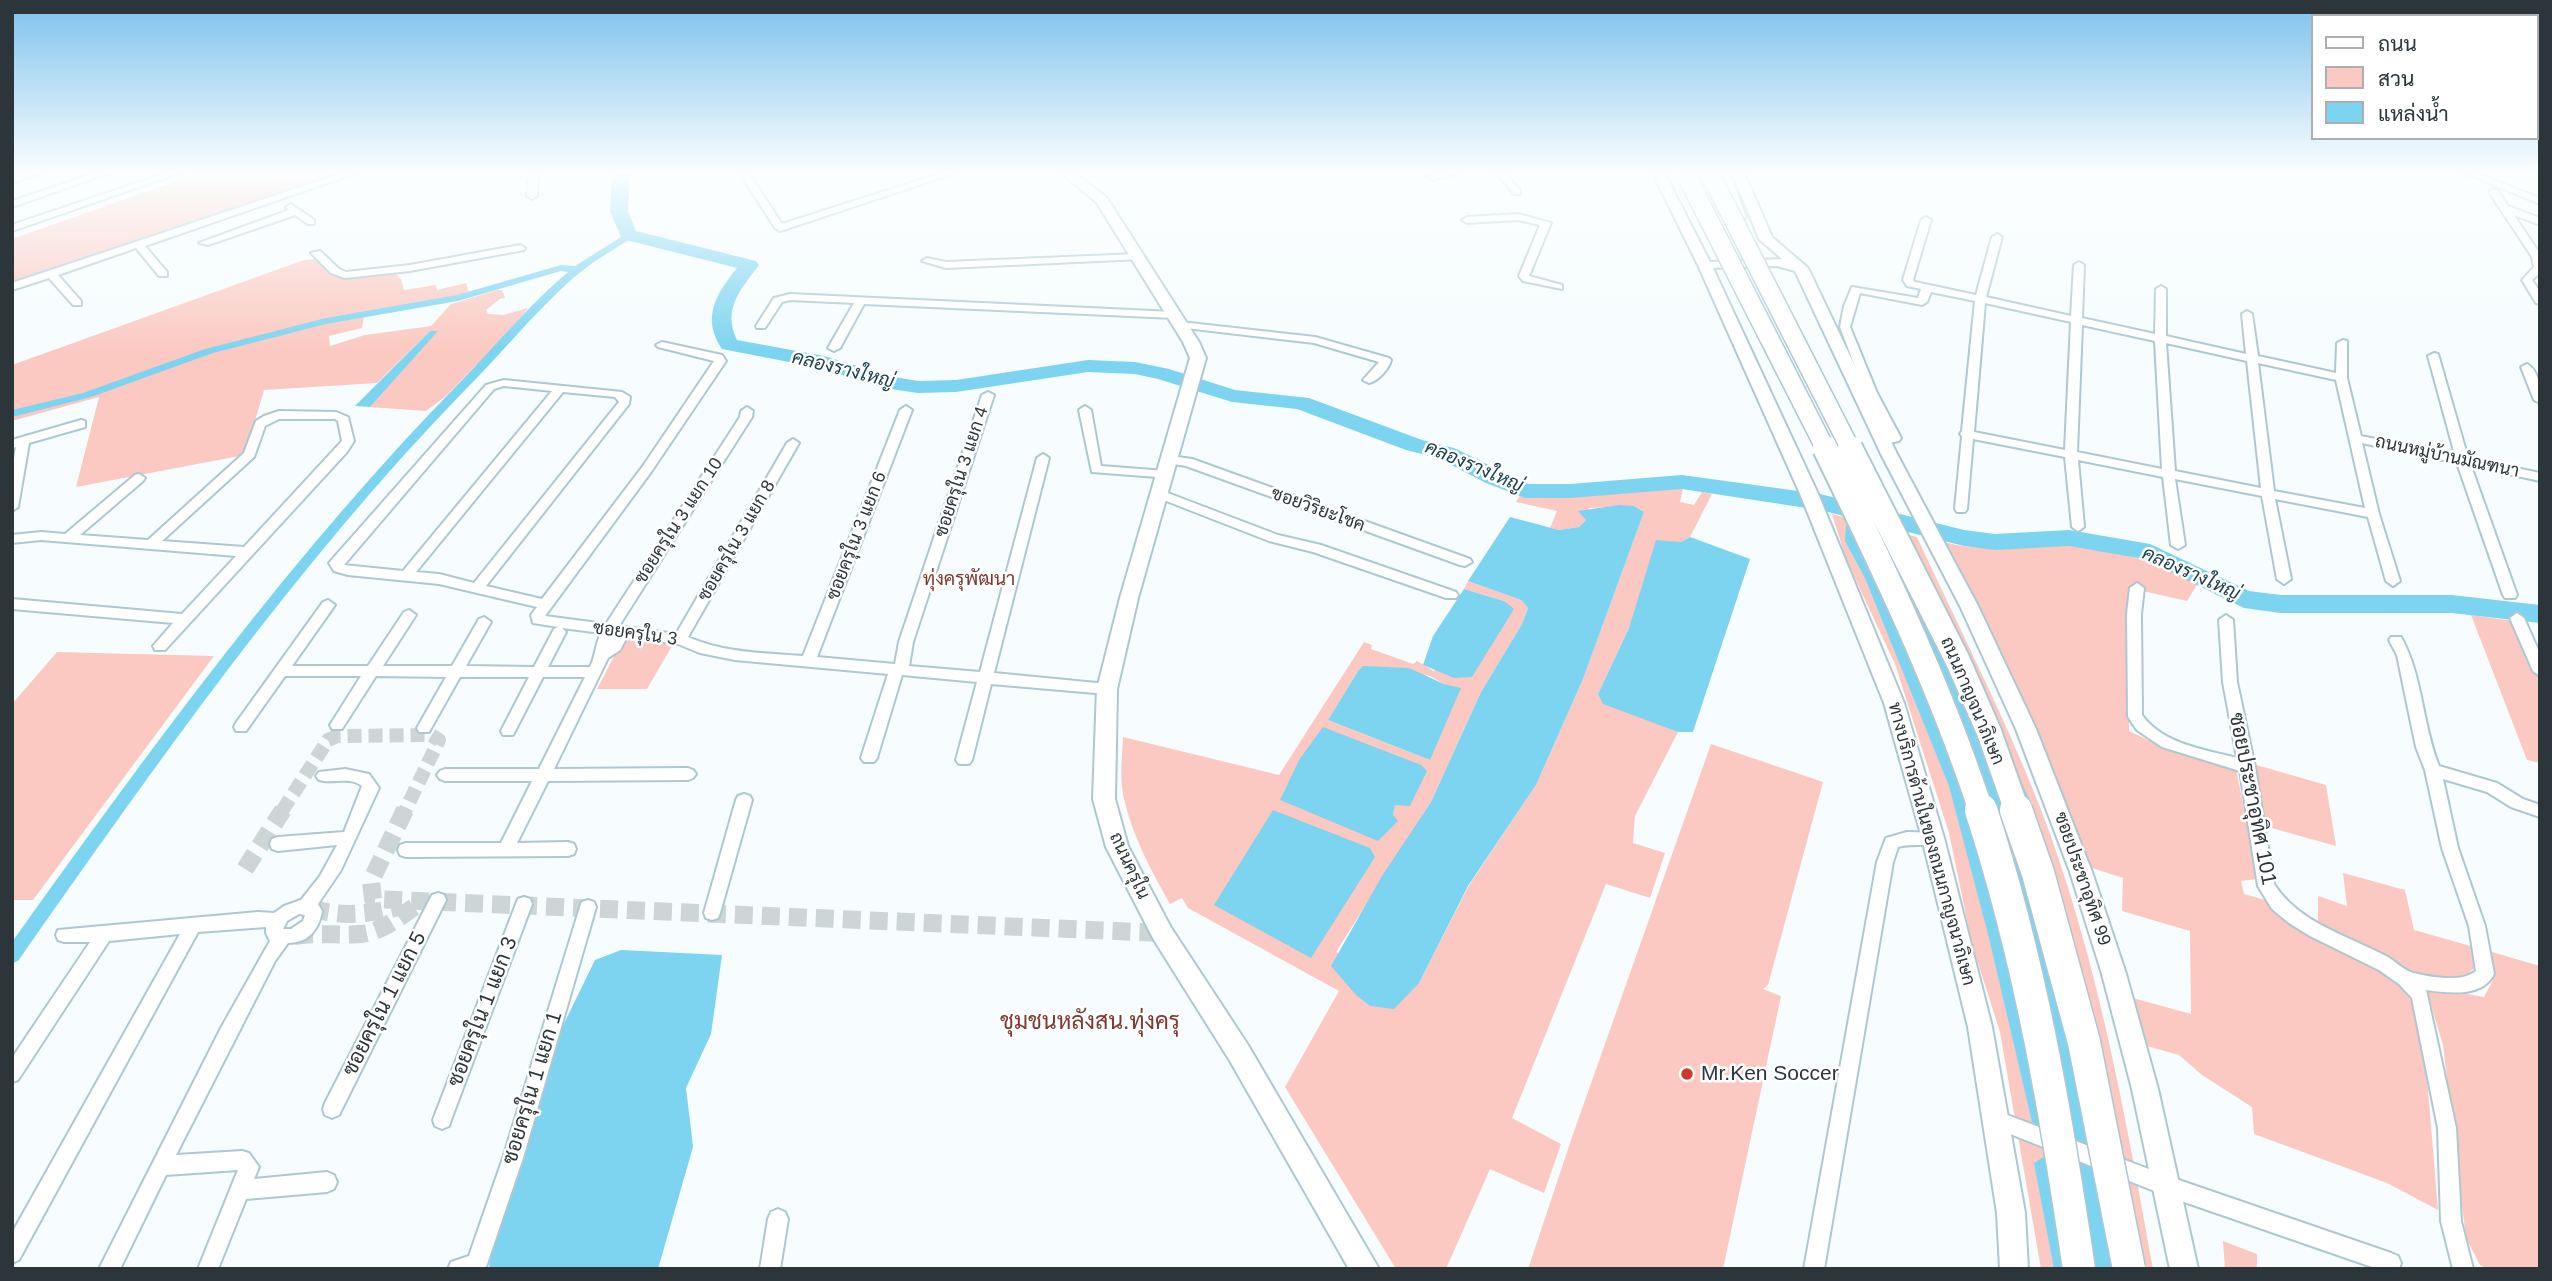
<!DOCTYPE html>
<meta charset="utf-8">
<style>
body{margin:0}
#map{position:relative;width:2552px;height:1281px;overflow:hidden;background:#f7fdfe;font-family:Arial,Sarabun,sans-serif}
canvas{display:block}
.frame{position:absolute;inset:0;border:14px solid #2c363a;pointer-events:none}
.legend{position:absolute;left:2311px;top:14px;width:228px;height:126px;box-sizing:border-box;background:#fff;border:2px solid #abafb0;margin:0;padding:9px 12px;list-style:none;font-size:21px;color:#2c363a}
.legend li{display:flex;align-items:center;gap:14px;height:35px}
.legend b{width:35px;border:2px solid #abafb0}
</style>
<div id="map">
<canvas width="2552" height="1281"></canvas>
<div class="frame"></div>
<ul class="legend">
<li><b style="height:9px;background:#fff"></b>ถนน</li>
<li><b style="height:19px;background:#fbc9c1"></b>สวน</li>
<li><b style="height:19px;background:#7cd4f1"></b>แหล่งน้ำ</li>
</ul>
</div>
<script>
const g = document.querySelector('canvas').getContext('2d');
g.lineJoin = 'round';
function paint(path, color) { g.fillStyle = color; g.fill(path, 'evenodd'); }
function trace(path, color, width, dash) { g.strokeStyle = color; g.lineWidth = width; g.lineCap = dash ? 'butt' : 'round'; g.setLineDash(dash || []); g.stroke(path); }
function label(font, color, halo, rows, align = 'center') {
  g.font = font + ' Arial,Sarabun,sans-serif'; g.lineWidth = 5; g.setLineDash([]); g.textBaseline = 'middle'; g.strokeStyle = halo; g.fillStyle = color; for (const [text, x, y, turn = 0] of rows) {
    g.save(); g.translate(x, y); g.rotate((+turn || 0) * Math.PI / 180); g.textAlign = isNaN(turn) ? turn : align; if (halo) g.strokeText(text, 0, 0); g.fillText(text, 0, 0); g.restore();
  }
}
const green = new Path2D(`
 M202,172H341L12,283V239Z
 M315,259L331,272H394L401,279L404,290L436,285L437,290L466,283L470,296L364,316L362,328L329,336L330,346L365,335L431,326L451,304L497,290H502L505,298L500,299L486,310L488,314L503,315L528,308L493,352L475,366L445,397L426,411L370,407L437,331H430L377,383L264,390L245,455L76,487L99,397L12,421V365L304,260Z
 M1647,488H1683L1680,502L1694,505L1702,492L1712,494L1690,537L1681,542L1629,628L1598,694L1678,732L1635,816L1633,843L1665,853L1650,898L1606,884L1512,1118L1561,1144L1544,1193L1490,1169L1446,1269H1396L1285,1087L1339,991L1188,908L1182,898L1170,904C1152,872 1134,839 1125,803C1119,782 1122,758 1123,737L1279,775L1364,642L1372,645L1371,649L1413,664L1417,661L1434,671L1504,601L1464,589L1468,581L1521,600L1528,608L1522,624L1481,692L1431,802L1336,952L1419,983L1468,887L1536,785L1583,679L1644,512L1634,506L1589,508L1586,520L1579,527L1560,530L1550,528L1557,511L1516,502L1522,492ZM1363,667L1430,676L1444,684L1430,760L1328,720L1358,671ZM1299,760L1395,804L1393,815Z
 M1832,514L1917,537C1958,626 2004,715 2040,807C2097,955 2125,1113 2153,1269H2041L2000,1032L1972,944L1949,833L1895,664L1846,559Z
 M1941,541C1984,555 2026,542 2070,546C2116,549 2157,562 2198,583L2187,601L2147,592L2129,594V731L2148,740L2236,769L2258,879L2241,881L2244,894L2272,902L2402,983L2417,1014L2428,1090L2438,1210L2387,1183L2254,1134L2252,1107L2202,1075L2179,1055L2136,1043L2129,997L2191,1014L2190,931L2122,911L2123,878L2092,868L2039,736Z
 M2471,615L2528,623L2540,655V763L2527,760Z
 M635,636L675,641L647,689H597L622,641Z
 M57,652L214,656L33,900H12V704Z
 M1711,744L1823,782L1768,985L1763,989L1781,996L1723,1269H1528L1571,1140Z
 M2253,764L2326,785L2336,846L2261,825Z
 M2343,873L2405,890L2414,930L2474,947L2478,964C2475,967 2470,973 2466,975C2430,992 2357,946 2324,930L2318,922V896L2347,906Z
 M2492,952L2540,966V1269H2489L2480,1265L2466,1238L2443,1045L2428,995L2430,987L2484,997L2493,980Z
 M2223,1241L2257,1254V1269H2225Z`);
const water = new Path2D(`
 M430,331H438L370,407L355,406Z
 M1619,505L1634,506L1644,512L1583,679L1536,785L1468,886L1419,983L1394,1009L1370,1006L1356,995L1331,966L1382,876L1431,802L1481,692L1522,624L1528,608L1521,600L1468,581L1510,517L1559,530L1579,527L1586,520L1578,511Z
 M1846,526C1872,528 1898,528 1915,549L2036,814L2104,1062L2123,1148L2077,1144L2032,1122L1989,938L1949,786L1865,578L1845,541Z
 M1690,537L1750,559L1693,732H1678L1603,704L1598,694L1629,628L1656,540L1681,542Z
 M1464,589L1504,601L1514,609L1472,677L1454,678L1423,665L1433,636Z
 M1363,666L1409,668L1444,684L1461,688L1430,760L1328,720L1358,671Z
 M1323,727L1421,765L1427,771L1410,806L1395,805L1393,815L1398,821L1378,841L1280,800L1299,760Z
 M1273,810L1370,848L1375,857L1311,958L1214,905Z
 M621,950L722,955L711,1034L686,1088L693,1147L658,1269H489L491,1248L554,1044L595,960Z
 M2045,1156L2082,1164L2124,1180L2138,1269H2054L2034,1163Z`);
const canal = new Path2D(`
 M629,232L634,235L633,237C612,251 590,263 572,279C534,313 501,354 465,390C296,564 157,763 18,961L12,963V942C153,745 295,550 465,377C499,342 531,303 568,272L561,271L458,301L326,324L213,353L91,397L12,417V410L83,393L205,349L326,318L457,295L561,265L575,266Z`);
const river = new Path2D(`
 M612,172H630L628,212L636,231L756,261L759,265C741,289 722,309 737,340L824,356L894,377L918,381L956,380L1088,360L1135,362L1169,369L1235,390L1309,398L1422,440L1454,448L1528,484H1570L1682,475L1820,494L1964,530L1995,534L2069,530L2150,544L2249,591L2281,595H2452L2540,605V623L2452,613H2281L2244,608L2144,559L2069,546L1995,550L1964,546L1820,510L1682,489L1570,498H1525L1486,483L1438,458L1406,450L1297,409L1232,402L1158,379L1135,374L1088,372L956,392L918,393L883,388L820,368L722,349C701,318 716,294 737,268L622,239L610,212Z`);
const streetTunnelFar1 = new Path2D(`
 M282,811L328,740L337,736L431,735L439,740L405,811`);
const streetTunnel = new Path2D(`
 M405,810L371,881L373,899L1162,933
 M245,869L283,810
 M311,908C342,918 371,914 402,906
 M295,936C320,932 338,936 361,934C384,932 404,913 423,901`);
const street = new Path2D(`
 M30,172H44L12,183V177Z
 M99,172H112L12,207V201Z
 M169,172H182L12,231V225Z
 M346,172H359L145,246L167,272V276H159L136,248L58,275L81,301V305H73L49,278L12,290V283Z
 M529,172H538L537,196L532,199L527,196Z
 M739,172H748L782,224L945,172H958L780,231L775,228Z
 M1446,172H1464L1432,180L1427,177Z
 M1495,172H1504L1520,190V194H1514Z
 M2462,172H2474L2540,198V204Z
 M2491,190H2497L2508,206L2540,218V225L2514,215L2540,254V273L2532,280L2540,292V304L2536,303L2522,280L2534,267L2532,257L2489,192Z
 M291,204L314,220V224H308L295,215L208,245L199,243L289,210L286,207Z
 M1518,214L1551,223L1529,276L1562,285V289L1523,281L1519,276L1540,225L1518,220L1467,223L1462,220L1467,217Z
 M1926,217L1931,220L1913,280L1915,282L1976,295L1992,237L1997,234L2002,237L1986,297L2071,316L2074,265L2079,262L2084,265L2082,318L2155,334L2156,289L2161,286L2166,289V336L2246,354L2242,314L2247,311L2252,314L2258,356L2336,373L2337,343L2343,340L2347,341V378L2361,436L2455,455L2428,356L2434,353L2438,354L2468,458L2540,473V481L2471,466L2517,595L2515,598H2505L2503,595L2457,463L2362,443L2379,514L2400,581L2393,586L2386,581L2368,517L2275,499L2291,579L2284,584L2277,579L2262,496L2175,479L2185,545L2178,549L2171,545L2163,477L2078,460L2084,527L2078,531L2072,527L2065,457L1973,439L1967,509L1965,512H1957L1955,509L1962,436L1960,434L1962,431L1975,301L1931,292L1927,302L1922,305L1860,293L1850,327L1877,393L1901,438L1899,441L1883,444L1877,440L1888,436L1865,393L1840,327L1844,306L1852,287L1918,298L1921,289L1907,286L1903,280L1921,220ZM1985,303L2071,322L2065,450L1974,432ZM2082,325L2155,341L2162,469L2077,452ZM2166,343L2247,361L2261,488L2175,471ZM2258,363L2336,380L2365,508L2274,491Z
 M520,245L525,248L524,250L410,271L345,278L331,273L311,253L320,251L339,269L346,272L410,265Z
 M1138,254L1142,255V259L946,268L922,261L927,258L946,262Z
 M790,294L1174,312L1179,315L1174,318L864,304L840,348L834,351L828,348L854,303L790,300L782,302L765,328H757L756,326L774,298Z
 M1181,322L1315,337L1389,358L1391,360C1389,369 1378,381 1369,383L1363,380L1379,362L1314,343L1177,327V323Z
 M662,342L722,355L726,361L651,472L545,616L606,624L740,417L741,411L747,407L753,411L752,417L619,626L676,634L787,443L793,439L799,443L688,637C724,653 765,653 803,656L900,410L906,406L912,410L817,657L895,664L899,642L982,395L988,392L994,395L913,642L909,666L980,672L1037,458L1043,454L1049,458L994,673L1107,684L1112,685L1114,689L1112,693L1107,694L991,684L972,760L969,764H959L956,760L977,682L902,675L877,758L874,762H864L861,758L888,674L735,660L700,653L678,644L627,637L620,650L608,658L554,769L688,768L693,770L696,774L693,778L688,780L548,781L517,843L568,842L574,844L576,849L574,854L568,856L406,857L400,855L398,850L400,845L406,843H501L532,781H445L440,779L437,775L440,771L445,769H539L585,677H543L513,735H503L501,731L529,677H460L429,732H419L417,728L446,677L376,676L342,729H332L330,725L361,676H285L246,731H236L234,727L236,723L323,602L328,600L335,605L292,666H368L404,612L409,610L416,615L383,666H452L479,619L484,617L491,622L466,666L534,667L554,629L558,627L533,623L531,615L537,607L439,584L348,575L334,571L329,563L486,385L504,380L622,392L630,397L629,404L486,586L542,599L643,466L714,361L658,347L656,345ZM504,386L552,391L403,571L344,565L494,389ZM563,392L615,397L619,402L474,583L439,574L416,572ZM562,628L601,633C595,645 596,655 590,667H548L566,632Z
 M2527,364C2540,371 2540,390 2540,403L2534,400L2521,367Z
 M1085,406L1091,410L1101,466L1166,471L1172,475L1170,478L1092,472L1079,410Z
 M279,411L336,412L348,417L354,441L347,452L165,650H155L153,646L173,623L12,609V599L182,614L236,556L41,540L12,543V535L41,532L65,534L135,475L139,474L145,478L143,481L80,535L148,540L244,453L256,421L264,416ZM279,419H335L338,421L342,441L244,547L162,541L254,457L265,426Z
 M81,420L85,421V427L29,443L18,507L12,511V469L16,447L12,448V440Z
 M1171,456L1192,459L1470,559L1472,562L1465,566L1460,565L1186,466L1167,463L1165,460Z
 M1160,490L1278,535L1321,545L1456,592L1458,595L1456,598H1446L1313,552L1269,541L1156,497L1154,494L1156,491Z
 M2137,583L2144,588L2141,614L2142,715C2162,744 2206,750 2237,758L2223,682L2219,620L2226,615L2233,620L2237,682L2255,767L2274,884C2299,923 2346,935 2386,956C2395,961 2403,970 2413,973C2430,977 2462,983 2476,971L2469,926L2442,848L2425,770L2416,747L2397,655L2389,640L2391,637H2401C2423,676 2422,724 2439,766L2497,783L2523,799L2540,805V817L2511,807L2487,792L2443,779L2458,848L2485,926L2494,974C2482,998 2448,993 2426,990L2456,1128L2461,1221L2473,1269H2453L2441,1221L2438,1128L2412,998L2399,984L2379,970L2310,936L2289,923L2272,909L2258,886L2240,771L2162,747L2137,730L2130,720L2128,716L2127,614L2130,588Z
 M2517,613L2524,618L2540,654V676L2533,671L2510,618Z
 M345,769L369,774L379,788L341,870L318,904L322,911C319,929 309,943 288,943L275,961L176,1155L242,1151L249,1153L259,1167L254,1179L327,1172L334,1175L337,1182L334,1189L327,1192L246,1199L218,1269H198L238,1170L166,1175L120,1269H99L221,1028L270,941L266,933V927L198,932L19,1260L12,1263V1233L180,934L109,941L18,1080L12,1082V1058L90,942H64L58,940L56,935L58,930L258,912L274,913L284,906L301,900L320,876L337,845L278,851L272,849L270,844L272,839L278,837L344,832L362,786C350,776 333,784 319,780L316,776L319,772ZM299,914L305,915L303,921L291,929H283L287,921Z
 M744,794L750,796L752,800L720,913L718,918L712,920L706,918L704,913L736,800L738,796Z
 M1907,832L1939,833L1941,838L1939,843C1926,847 1912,843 1898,847L1893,862L1824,1269H1804L1877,862L1886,838Z
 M438,893L444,895L446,900L339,1115L332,1118L325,1115L323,1109L325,1103L432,895Z
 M524,897L530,899L532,904L451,1120L449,1126L442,1129L435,1126L433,1120L516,904L518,899Z
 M588,900L594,902L596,907L523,1158L487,1264L485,1269H448L451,1262L469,1256L503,1158L580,907L582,902Z
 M1997,1111L2167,1176L2391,1253L2398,1256L2401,1263L2399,1269H2378L2167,1196L1990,1126L1988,1120L1990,1114Z
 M778,1209L785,1212L788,1219L780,1269H760L768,1219L771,1212Z`);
const secondary = new Path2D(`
 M1061,172H1074L1107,198L1199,342L1206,358L1138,598L1117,689L1115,799L1128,846L1170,926L1248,1045L1379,1269H1349L1230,1061L1154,940L1106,847L1093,799L1097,689L1120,598L1190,358L1183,342L1097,203Z
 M1652,172H1664L1710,262L1782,259L1759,239L1732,172H1744L1772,237L1808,268L1897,454L1978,606L2036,729L2092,872L2126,974L2158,1089L2198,1269H2170L2132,1089L2102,974L2070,872L2016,729L1960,606L1881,454L1795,271L1777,266L1713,268L1819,496L1904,703L1944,838L1992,1027L2025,1213L2028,1269H2000L1997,1213L1968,1027L1922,838L1884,703L1801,496L1698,265Z`);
const highway = new Path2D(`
 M1713,172H1729L1746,217L1743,221L1737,222L1728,217Z`);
const highwayBridgeFar2 = new Path2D(`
 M1709,172L1851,450
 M1688,179L1826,450`);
const highwayBridgeFar1 = new Path2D(`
 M1825,448C1883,567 1940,686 1981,811
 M1850,448L1958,661L1989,732L2017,811`);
const highwayBridge = new Path2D(`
 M1981,810C2030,960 2056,1113 2079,1269
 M2016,810L2038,873L2084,1042L2129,1269`);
const markers = [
 [1687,1074,7,"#c83b2e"]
];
const streetNames = [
 ["ถนนหมู่บ้านมัณฑนา",2447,457,12],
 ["ซอยครุใน 3 แยก 4",962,472,-72],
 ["ซอยวิริยะโชค",1318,510,20],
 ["ซอยครุใน 3 แยก 10",679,521,-57],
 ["ซอยครุใน 3 แยก 6",857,536,-69],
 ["ซอยครุใน 3 แยก 8",737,541,-60],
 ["ซอยครุใน 3",635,634,8],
 ["ถนนกาญจนาภิเษก",1972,701,67],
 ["ทางบริการด้านในของถนนกาญจนาภิเษก",1931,844,75],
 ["ถนนครุใน",1129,866,65],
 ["ซอยประชาอุทิศ 99",2082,879,71]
];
const waterNames = [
 ["คลองรางใหญ่",843,370,14],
 ["คลองรางใหญ่",1474,467,23],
 ["คลองรางใหญ่",2191,574,24]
];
const neighbourhoodNames = [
 ["ทุ่งครุพัฒนา",969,580]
];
const nearStreetnames = [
 ["ซอยประชาอุทิศ 101",2252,799,79],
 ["ซอยครุใน 1 แยก 5",385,1004,-63],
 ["ซอยครุใน 1 แยก 3",483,1012,-69],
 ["ซอยครุใน 1 แยก 1",533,1088,-73]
];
const nearPoinames = [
 ["Mr.Ken Soccer",1701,1074]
];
const nearNeighbourhoodnames = [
 ["ชุมชนหลังสน.ทุ่งครุ",1090,1023]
];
paint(green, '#fbc9c1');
paint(water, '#7cd4f1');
paint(canal, '#7cd4f1');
paint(river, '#7cd4f1');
trace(streetTunnelFar1, '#ced5d7', 14, [14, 7]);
trace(streetTunnel, '#ced5d7', 18, [18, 9]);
trace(street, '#aec8d1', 4);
trace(secondary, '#aec8d1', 4);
trace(highway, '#aec8d1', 4);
paint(street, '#fff');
paint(secondary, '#fff');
paint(highway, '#fff');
trace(highwayBridgeFar2, '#aec8d1', 21, []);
trace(highwayBridgeFar1, '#aec8d1', 28, []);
trace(highwayBridge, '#aec8d1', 35, []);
trace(highwayBridgeFar2, '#fff', 18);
trace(highwayBridgeFar1, '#fff', 24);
trace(highwayBridge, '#fff', 32);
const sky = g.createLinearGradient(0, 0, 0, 351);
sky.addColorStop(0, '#7dc1ec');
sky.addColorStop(0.49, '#fbfeff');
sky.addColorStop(1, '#fbfeff00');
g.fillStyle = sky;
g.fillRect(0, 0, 2552, 351);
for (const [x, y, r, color] of markers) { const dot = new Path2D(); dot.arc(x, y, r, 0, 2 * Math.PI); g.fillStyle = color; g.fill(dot); trace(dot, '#fff', 2.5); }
label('18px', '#2c363a', '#fff', streetNames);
label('italic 19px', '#19414e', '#fff', waterNames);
label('19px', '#7f392f', '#fff', neighbourhoodNames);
label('21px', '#2c363a', '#fff', nearStreetnames);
label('21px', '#2c363a', '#fff', nearPoinames, 'left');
label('23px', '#7f392f', '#fff', nearNeighbourhoodnames);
</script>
